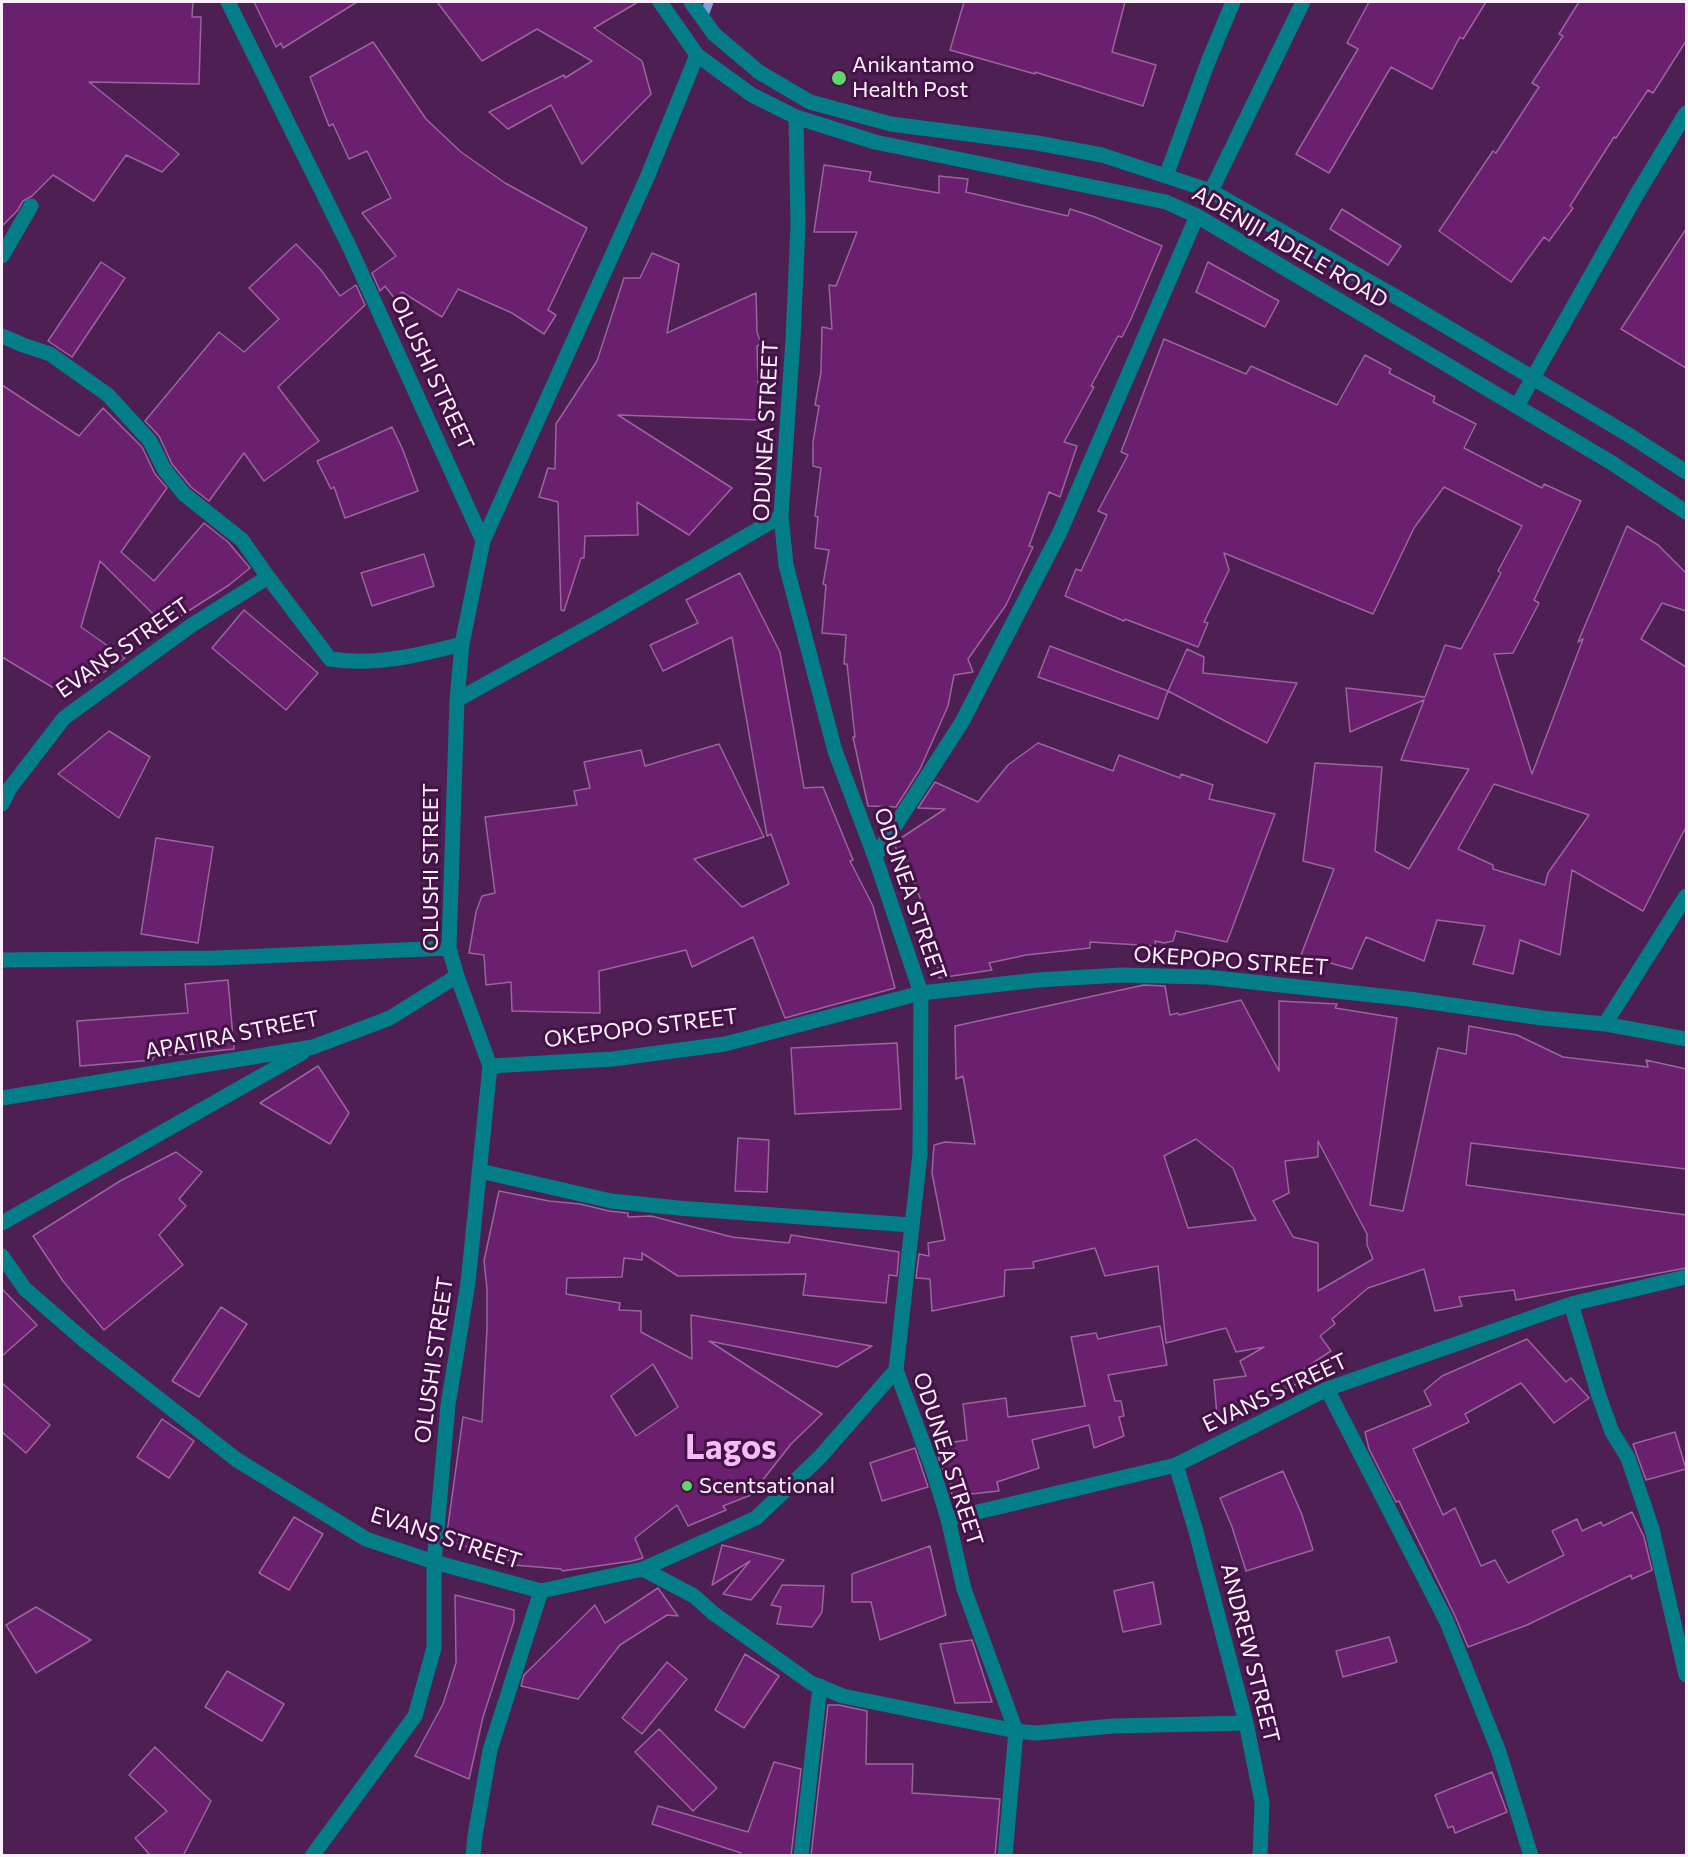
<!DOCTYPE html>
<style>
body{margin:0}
#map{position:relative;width:1688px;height:1857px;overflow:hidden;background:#4e1f52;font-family:Commissioner,sans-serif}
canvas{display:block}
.frame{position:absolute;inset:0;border:3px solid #fcf0fc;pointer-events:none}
</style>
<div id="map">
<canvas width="1688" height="1857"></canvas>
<div class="frame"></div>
</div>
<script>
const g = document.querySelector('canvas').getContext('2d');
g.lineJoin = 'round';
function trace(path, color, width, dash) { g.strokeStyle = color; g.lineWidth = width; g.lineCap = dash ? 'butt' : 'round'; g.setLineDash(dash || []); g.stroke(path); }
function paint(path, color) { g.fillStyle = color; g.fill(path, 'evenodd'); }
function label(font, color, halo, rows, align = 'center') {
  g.font = font + ' Commissioner,sans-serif'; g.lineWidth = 6; g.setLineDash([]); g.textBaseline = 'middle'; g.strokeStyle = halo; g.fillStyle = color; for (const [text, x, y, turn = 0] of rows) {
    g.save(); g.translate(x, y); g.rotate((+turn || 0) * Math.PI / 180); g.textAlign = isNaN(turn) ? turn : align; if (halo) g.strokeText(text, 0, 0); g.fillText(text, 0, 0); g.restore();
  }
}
const stream = new Path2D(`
 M705,13L709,2`);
const building = new Path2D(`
 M2,2H193L192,17H201L199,84L89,82L179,154L162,172L126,155L94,201L53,175L32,196L23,201L17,211L2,226Z
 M254,2H357L283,48L281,43L276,47Z
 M437,2H638L594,28L642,61L651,94L582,164L551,105L508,129L489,112L564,75L565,78L592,61L537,29L482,61Z
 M964,2H1125L1112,52L1156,65L1143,106L1035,72V74L950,50Z
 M1369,2H1486L1463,39L1460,37L1432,89L1391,67L1329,173L1296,154L1358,49L1347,43Z
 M1579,2H1686V41L1653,93L1648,90L1616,138L1614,137L1570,206L1573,208L1549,241L1544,237L1511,282L1439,231L1493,151L1496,153L1539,87L1532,83L1563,36L1559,34Z
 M373,42L426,119L461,152L505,183L587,228L548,310L556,315L544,334L512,313L458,289L442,317L402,292L395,299L385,286L380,291L372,273L396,256L362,213L391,198L367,151L349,159L333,124L329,126L310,77Z
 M824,165L871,172L869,181L939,193V176L968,179L966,192L1068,216L1070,209L1095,217L1162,246L1131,319L1122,337L1118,336L1091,386L1094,387L1064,442L1077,446L1060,497L1049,492L1029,546L1033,547L1006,605L968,659L973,672L954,675L948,706L920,769L896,807L868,806L853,737H855L847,664H844L846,635L822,633L826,585L823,584L829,550L815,548L818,517L815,516L821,468L813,466V442L819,406L815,405L821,372L822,327L832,329L829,285L836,286L857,232H814Z
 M1342,209L1401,246L1388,265L1330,229Z
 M1686,229V368L1621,329Z
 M296,244L321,270L340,296L356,285L365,305L278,387L319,441L264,481L244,453L209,501L191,487L172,464L159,436L145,421L219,332L244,352L279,319L249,288Z
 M652,253L679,264L667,333L756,293L757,332L761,344L757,346L759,420L618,415L732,488L689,535L637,502L638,535L585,536L584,558H581L564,611L561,610L558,502L539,497L548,468L555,469L556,424L597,361L624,278H640Z
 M101,262L125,278L72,357L48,341Z
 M1208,262L1279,301L1265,327L1196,292Z
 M1164,339L1246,374L1251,366L1337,405L1365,355L1391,369L1389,373L1435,397L1433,402L1476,424L1464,448L1542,488L1544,484L1581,501L1534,600L1539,603L1513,653L1494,654L1532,774L1583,639L1578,642L1627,526L1658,545L1686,573V611L1662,603L1641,639L1686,667V827L1643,911L1572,870L1560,955L1520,940L1513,974L1473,964L1485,926L1437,920L1424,961L1366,937L1352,969L1301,955L1334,869L1303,861L1315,763L1382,767L1375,851L1409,869L1469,769L1401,760L1424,700L1350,732L1346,688L1425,697L1445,645L1461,649L1501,573L1498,571L1522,526L1444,487L1414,528L1373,614L1224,553L1229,570L1204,622L1208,623L1198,647L1125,619L1124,621L1065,596L1076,569L1081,571L1107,515L1098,511L1128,455L1121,452ZM1494,784L1589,815L1548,873L1545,885L1493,869V865L1458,849Z
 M2,385L79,436L103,408L142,447L155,474L167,488L121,552L154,581L204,523L228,542L250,568L229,585L165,626L100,561L81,627L125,658L85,685L52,687L2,657Z
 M392,427L403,450L418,491L345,518L334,487L331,489L317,461Z
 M424,554L434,586L372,606L361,573Z
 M740,573L780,652L804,788L823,787L853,860L850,861L873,906L895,988L785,1018L753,937L692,967L686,950L599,971L600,1013L512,1011L511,982L486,985L484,955L469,953L476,912L482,896L495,893L485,817L577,805L574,791L590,788L584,762L641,750L645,766L719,744L764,837L694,859L742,907L789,884L771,834L767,836L732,637L663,671L650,645L698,623L686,600Z
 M244,610L318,673L286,710L212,648Z
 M1050,646L1168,691L1158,719L1038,677Z
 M1187,649L1204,657L1203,673L1297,683L1267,743L1168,691Z
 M109,731L150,757L119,818L58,774Z
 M1038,743L1113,771L1119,755L1180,778L1181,774L1213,785L1209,799L1275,814L1227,942L1176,931L1173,941L1164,943L1155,941L1156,946L1090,942V948L1026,955L989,963L992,970L939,978L932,932L910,870L894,845L898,840L945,809L918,808L935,782L978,802L1008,765Z
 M156,838L213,847L198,943L141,934Z
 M228,980L234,1049L153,1057V1060L80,1066L77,1021L188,1013L185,984Z
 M1144,985L1165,986L1170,1015L1178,1013L1179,1015L1241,1000L1279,1071V1001L1337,1004L1335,1008L1397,1018L1370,1205L1403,1211L1438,1048L1466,1054L1469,1026L1517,1035L1563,1057L1648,1067L1646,1060L1686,1069V1169L1471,1143L1466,1185L1686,1215V1268L1516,1300L1514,1290L1459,1297L1462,1306L1435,1311L1424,1269L1368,1288L1332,1319L1335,1324L1320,1336L1331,1351L1293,1376L1297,1384L1257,1401L1259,1404L1217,1416L1214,1380L1246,1376L1240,1361L1264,1347L1236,1352L1226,1328L1166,1343L1158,1266L1105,1276L1095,1248L1033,1262L1034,1268L1005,1270L1004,1296L932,1311L930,1279L916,1278L919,1254L929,1256L928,1243L945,1240L932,1173L934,1145L945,1142L975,1144L963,1076L956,1079L955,1026ZM1196,1139L1233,1168L1251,1212L1256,1220L1188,1228L1164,1156ZM1318,1141L1367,1234V1245L1373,1259L1318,1291V1243L1293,1237L1273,1201L1289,1193L1285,1161L1318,1157Z
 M897,1043L901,1109L795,1114L791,1048Z
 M318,1066L349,1113L330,1144L260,1103Z
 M738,1138L769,1140L767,1192L735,1191Z
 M176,1152L202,1172L179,1199L186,1206L159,1235L183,1265L104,1330L63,1281L33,1236L120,1181Z
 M499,1191L549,1201L580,1204L609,1211L628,1213V1217L651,1216L732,1237L789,1243L791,1235L899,1252L897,1276L889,1275L886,1303L803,1295L806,1274L678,1276L642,1253V1260L624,1258L622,1277L567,1278L566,1294L620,1303L619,1310L641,1311V1332L692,1359L691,1315L872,1346L837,1367L709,1341L822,1414L791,1444L751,1495L723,1506L726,1510L688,1526L677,1505L635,1538L643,1558L632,1561L562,1571L561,1569L514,1565V1562L446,1540L463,1417L482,1422L487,1329V1289L484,1261ZM653,1364L678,1407L636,1436L611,1396Z
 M2,1289L37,1325L2,1356Z
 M221,1307L247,1324L199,1397L172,1381Z
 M1160,1326L1167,1365L1108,1375L1115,1401H1121L1124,1416L1119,1417L1124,1436L1094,1448L1089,1425L1032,1440L1039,1468L997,1482L999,1491L952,1496L950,1480L947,1481L934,1445L967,1440L963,1404L1006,1398L1008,1417L1085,1406L1071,1337L1096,1333L1098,1339Z
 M1527,1339L1566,1382L1571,1378L1589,1398L1554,1423L1521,1383L1465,1414L1469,1422L1413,1449L1443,1515L1455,1508L1481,1566L1495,1560L1508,1583L1564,1555L1552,1531L1577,1519L1582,1531L1601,1522L1603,1526L1632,1512L1644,1537L1652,1570L1632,1579L1631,1575L1527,1625L1468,1647L1456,1618L1399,1501L1396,1502L1369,1449L1365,1432L1431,1405L1424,1391L1442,1376Z
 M2,1383L50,1425L26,1453L2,1432Z
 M162,1419L194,1441L169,1478L137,1457Z
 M1675,1432L1686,1469L1646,1480L1633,1444Z
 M915,1448L928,1487L882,1501L870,1463Z
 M1283,1471L1302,1515L1313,1550L1246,1571L1232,1527L1220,1498Z
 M294,1517L323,1534L289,1590L259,1573Z
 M722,1545L756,1553L784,1560L751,1600L723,1594L750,1561L712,1585Z
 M930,1546L946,1615L880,1640L871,1602H852V1574Z
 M1153,1582L1161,1624L1123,1632L1114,1591Z
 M782,1585L824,1586L822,1612L812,1627L777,1624L781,1607L771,1605Z
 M658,1588L678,1616L667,1615L620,1645L578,1699L521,1686L524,1675L595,1605L605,1623Z
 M455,1595L514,1610V1621L483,1717L469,1779L415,1756L443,1704L456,1663Z
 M36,1607L91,1640L36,1673L6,1625Z
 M1389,1637L1397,1662L1343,1677L1336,1651Z
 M972,1640L992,1702L955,1703L940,1644Z
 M745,1654L779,1676L744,1728L715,1710Z
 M667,1662L687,1679L642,1734L622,1718Z
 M227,1671L284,1704L262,1741L205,1707Z
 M828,1705H839L867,1711L866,1764H913L912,1793L1000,1799L995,1856H811Z
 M659,1729L717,1788L693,1811L635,1752Z
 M155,1747L211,1801L183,1856H151L135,1838L167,1811L129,1775Z
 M774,1762L801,1769L791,1856H740L741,1853L652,1824L658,1806L748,1832Z
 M1492,1772L1507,1812L1455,1833L1453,1826L1448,1828L1435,1795Z`);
const street = new Path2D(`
 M228,2L349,246L483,541
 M660,2L697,55L752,95L796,117L875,142L1166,202L1197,216L1612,463L1686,512
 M691,2L714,34L759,72L810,102L891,124L1037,143L1102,155L1211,191L1405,302L1629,435L1686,472
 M796,117L798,225L793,339L781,516L786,565L835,751L875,857L921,993L920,1154L896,1370L933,1470L948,1519L964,1589L1016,1731L1005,1856
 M1166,176L1208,62L1233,2
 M1211,191L1303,2
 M2,256L31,206
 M2,336L23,345L50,354L108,395L150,441L164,469L184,494L242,540L268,577L330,659C375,666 420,655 462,644
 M1517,406L1637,194L1686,113
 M457,700L603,619L781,516
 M2,804L10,788L64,718L192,625L268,577
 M875,857L962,722L1060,532L1197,216
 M2,960L216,958L449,948
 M1605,1024L1686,896
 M490,1066L613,1059L725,1044L921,993L1038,980L1120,975L1207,977L1409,999L1542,1018L1605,1024L1686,1039
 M2,1098L313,1047L390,1018L457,976
 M480,1171L611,1201L678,1208L911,1225
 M2,1223L302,1053
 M2,1256L25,1289L85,1341L237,1460L366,1539L434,1562L541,1591L643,1569L756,1518L820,1457L896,1370
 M1571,1304L1599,1396L1612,1432L1628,1458L1652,1529L1686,1675
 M1327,1389L1447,1622L1499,1752L1531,1856
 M1176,1465L1195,1528L1246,1723L1262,1802L1260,1856
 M948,1519L1176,1465L1327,1389L1571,1304L1686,1277
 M643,1569L694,1596L713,1613L811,1683L843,1696L1016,1731L1036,1733L1113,1726L1246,1723
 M312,1856L415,1716L434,1648V1562L448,1405L468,1283L490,1066L457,976L449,948L457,700L462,644L483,541L646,180L697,55
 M473,1856L475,1836L490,1750L541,1591
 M801,1856L820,1686`);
const markers = [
 [839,78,8,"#61d46a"],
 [687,1486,6,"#61d46a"]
];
const poiNames = [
 ["Anikantamo",852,65],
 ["Health Post",852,90],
 ["Scentsational",699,1486]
];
const streetNames = [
 ["ADENIJI ADELE ROAD",1290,247,30],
 ["OLUSHI STREET",432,373,65],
 ["ODUNEA STREET",766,431,-87],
 ["EVANS STREET",123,648,-35],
 ["OLUSHI STREET",431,867,-90],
 ["ODUNEA STREET",910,894,71],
 ["OKEPOPO STREET",1231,961,4],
 ["OKEPOPO STREET",641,1028,-7],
 ["APATIRA STREET",232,1035,-11],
 ["OLUSHI STREET",434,1360,-82],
 ["EVANS STREET",1275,1393,-25],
 ["ODUNEA STREET",948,1459,72],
 ["EVANS STREET",446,1538,18],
 ["ANDREW STREET",1250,1653,76]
];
const townNames = [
 ["Lagos",731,1448]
];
trace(stream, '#849bdc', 9);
paint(building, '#6a206f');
trace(building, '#99659c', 1.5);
trace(street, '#037e88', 15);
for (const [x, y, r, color] of markers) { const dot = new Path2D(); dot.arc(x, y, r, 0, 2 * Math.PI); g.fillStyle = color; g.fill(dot); trace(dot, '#431346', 2); }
label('22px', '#fcf0fc', '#431346', poiNames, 'left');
label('22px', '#fcf0fc', '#431346', streetNames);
label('bold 34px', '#f6bcf8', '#431346', townNames);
</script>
